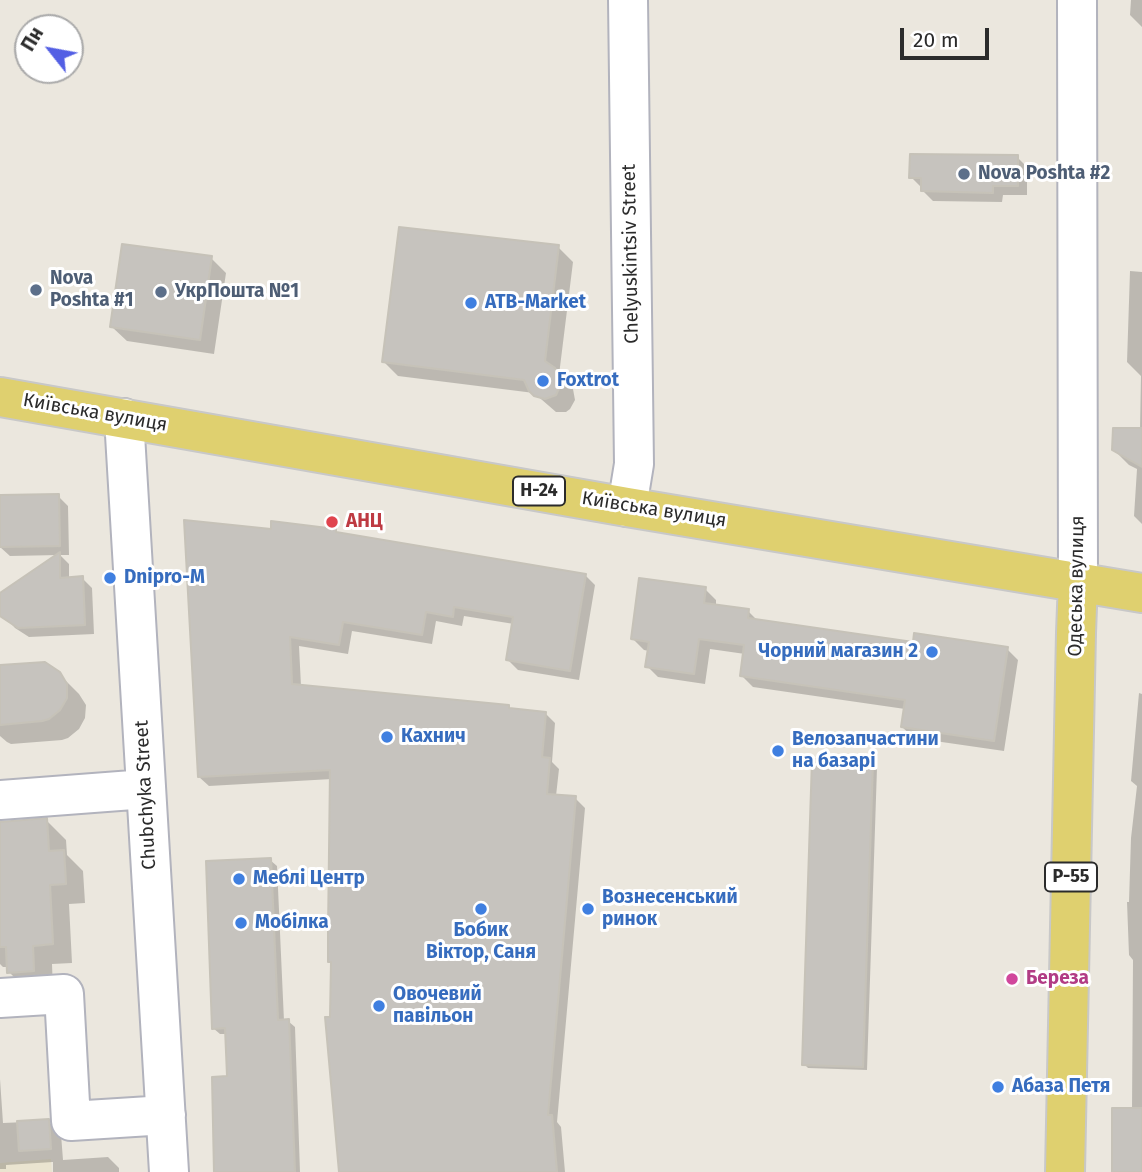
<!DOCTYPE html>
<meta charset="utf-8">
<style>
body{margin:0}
#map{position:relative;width:1142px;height:1172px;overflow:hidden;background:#ebe7de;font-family:"Fira Sans",sans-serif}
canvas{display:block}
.north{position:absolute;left:14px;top:14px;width:70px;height:70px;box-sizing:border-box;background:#fff;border:2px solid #aaa;border-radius:50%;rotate:301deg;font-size:19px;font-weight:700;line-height:28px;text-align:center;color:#2b2b2b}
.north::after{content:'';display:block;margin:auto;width:24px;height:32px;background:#535fe4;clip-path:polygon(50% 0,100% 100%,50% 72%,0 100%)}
.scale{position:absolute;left:900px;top:28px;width:89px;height:32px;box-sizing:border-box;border:4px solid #2b2b2b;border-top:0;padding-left:9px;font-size:21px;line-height:24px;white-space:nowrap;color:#2b2b2b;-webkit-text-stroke:5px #fff;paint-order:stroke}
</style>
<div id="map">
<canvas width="1142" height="1172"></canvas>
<div class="north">Пн</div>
<div class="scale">20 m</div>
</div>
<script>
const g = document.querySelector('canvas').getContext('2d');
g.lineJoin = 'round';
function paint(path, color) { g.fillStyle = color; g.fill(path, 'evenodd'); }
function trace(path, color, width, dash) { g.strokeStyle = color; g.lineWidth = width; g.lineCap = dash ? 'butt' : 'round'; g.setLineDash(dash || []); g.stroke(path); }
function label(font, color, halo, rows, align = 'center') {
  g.font = font + ' "Fira Sans",sans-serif'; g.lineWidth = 6; g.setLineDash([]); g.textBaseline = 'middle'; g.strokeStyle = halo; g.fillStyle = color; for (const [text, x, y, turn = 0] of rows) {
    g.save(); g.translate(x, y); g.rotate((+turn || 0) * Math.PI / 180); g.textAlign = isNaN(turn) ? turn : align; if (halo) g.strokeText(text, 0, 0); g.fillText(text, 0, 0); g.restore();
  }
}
const education = new Path2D(`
 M51,1159L52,1172H0V1163Z`);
const shadow = new Path2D(`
 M1131,0H1142V27L1130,15Z
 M1017,157L1027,167V195H1003L1002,202L933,201L923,191V187H921L911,177Z
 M558,247L573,262L559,375L573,389L575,400L570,409L566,412H556L534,393L398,376L383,361Z
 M211,258L226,273L214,354L127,341L112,327Z
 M1130,271L1142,272V524L1134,516L1137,469L1129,465L1114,450L1140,430L1141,376L1127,362Z
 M58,496L68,506L69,555H60L69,564V579L82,578L92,588L94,634L29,637L15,628L5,617L0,608V600L59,555L10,556L0,547V497Z
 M335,530L340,535L585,575L595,585L579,680L518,670L508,660L514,624L464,616L462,626L436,621L432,644L352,631L348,654L299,646L301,686L509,707L512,710L546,714L555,723L552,762L559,769L556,796L575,798L585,808L557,1122L561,1127L565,1172H341L333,964L330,961L332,779L209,786L199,777L273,531Z
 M705,589L716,600V606L748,611L759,622L915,644L1007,649L1018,660L1004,751L914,738L902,727L905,709L753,687L742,676L745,654L710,649L705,684L658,677L647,666L649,651L644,650L633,639Z
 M0,666L59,674L79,694L86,705L85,718L79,729L68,738L62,740L11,744L7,742L0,736Z
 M1139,693L1142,694V1172H1113L1132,1109L1133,960L1129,955L1127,902H1129L1131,838L1137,786L1131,781Z
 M872,763L877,768L867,1070L808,1068L804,1064Z
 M46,820L66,840L67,855L83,871L85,903L69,904L72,963L52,964L53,990L29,992L9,972V967H3L0,964V823Z
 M270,860L277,866L284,1021H288L295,1027L300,1172H216L229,1078L227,1034H220L213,1028Z
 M0,1079L3,1123L48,1121L61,1134L63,1160L108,1157L119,1168V1172H53V1162L6,1165V1169H0Z`);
const building = new Path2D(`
 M910,154L1018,155V186H993V193L921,191V178H909Z
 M399,227L559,245L545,361L555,368L561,378V384L556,395L545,399L534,396L529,391L524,380L382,362Z
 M122,244L212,256L200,340L110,327Z
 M1113,428H1142V467L1112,450Z
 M59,494L60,546L0,547V495Z
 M184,520L271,529V521L336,529V532L586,574L570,671L506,660L513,617L454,607L453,617L426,612L422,635L343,622L339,645L290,637L292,684L509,705V708L546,712L542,757L550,758L547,794L576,796L548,1115H552L557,1172H339L325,1017H330L331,962H328V932L330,770L198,777Z
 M60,552V578L83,576L85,625L18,628L0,616V593Z
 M639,578L706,587L704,603L749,609L748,618L913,642L914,633L1008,647L994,741L901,727L905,700L740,676L744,645L699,639L694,674L645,667L649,642L631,639Z
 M45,662L60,672L67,684V698L60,710L49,719L42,721L0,725V665Z
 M812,759L873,761L863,1067L802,1065Z
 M47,818L49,851L64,850L66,884L50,885L53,944L33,946L34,971L7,973L6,947H0V822Z
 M271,858L278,1020L289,1019L295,1172H214L212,1077L227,1076L225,1028L212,1029L206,861Z
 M1112,1108H1142V1172H1112Z
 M49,1119L51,1149L19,1151L17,1121Z`);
const minor = new Path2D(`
 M1077,0L1078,581
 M124,418L169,1172
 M627,507L634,464L628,0
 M0,800L146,789
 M0,998L64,994L71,1121L166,1115`);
const major = new Path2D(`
 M0,397L627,507L1142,593
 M1065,1172L1076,633L1078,581`);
const markers = [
 [964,174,7,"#5c6f8a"],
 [36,290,7,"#5c6f8a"],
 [161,292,7,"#5c6f8a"],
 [471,303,7,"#3f7fe0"],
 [543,381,7,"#3f7fe0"],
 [332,522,7,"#e0444e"],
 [110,578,7,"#3f7fe0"],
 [932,652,7,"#3f7fe0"],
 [387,737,7,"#3f7fe0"],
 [778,751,7,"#3f7fe0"],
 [239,879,7,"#3f7fe0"],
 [481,909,7,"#3f7fe0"],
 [588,909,7,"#3f7fe0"],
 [241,923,7,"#3f7fe0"],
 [1012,979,7,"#d1479c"],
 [379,1006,7,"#3f7fe0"],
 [998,1087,7,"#3f7fe0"]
];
const shields = [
 [539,491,52],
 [1071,877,52]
];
const shieldNames = [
 ["Н-24",539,491],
 ["Р-55",1071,877]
];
const serviceNames = [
 ["Nova Poshta #2",978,174],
 ["Nova",50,279],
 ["Poshta #1",50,301],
 ["УкрПошта №1",175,292]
];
const streetNames = [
 ["Chelyuskintsiv Street",631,254,-91],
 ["Київська вулиця",95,413,10],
 ["Київська вулиця",654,510,9],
 ["Одеська вулиця",1077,586,-89],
 ["Chubchyka Street",146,795,-93]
];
const shopNames = [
 ["ATB-Market",485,303],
 ["Foxtrot",557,381],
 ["Dnipro-M",124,578],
 ["Чорний магазин 2",918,652,"right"],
 ["Кахнич",401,737],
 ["Велозапчастини",792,740],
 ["на базарі",792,762],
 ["Меблі Центр",253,879],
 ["Вознесенський",602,898],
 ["ринок",602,920],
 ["Мобілка",255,923],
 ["Бобик",481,931,"center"],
 ["Віктор, Саня",481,953,"center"],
 ["Овочевий",393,995],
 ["павільон",393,1017],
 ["Абаза Петя",1012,1087]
];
const healthNames = [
 ["АНЦ",346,522]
];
const hotelNames = [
 ["Береза",1026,979]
];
paint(education, '#eae4d0');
paint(shadow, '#0003');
paint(building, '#c6c3be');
trace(building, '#c6c2b8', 2);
trace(minor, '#b2b3bd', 42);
trace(major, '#c8c8c8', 42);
trace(minor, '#fff', 38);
trace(major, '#dfd06f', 38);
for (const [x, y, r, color] of markers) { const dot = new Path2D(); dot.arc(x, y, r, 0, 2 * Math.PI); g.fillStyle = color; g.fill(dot); trace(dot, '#fff', 2.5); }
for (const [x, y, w] of shields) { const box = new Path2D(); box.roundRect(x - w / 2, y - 14.5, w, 29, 5); g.fillStyle = '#fff'; g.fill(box); trace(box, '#2b2b2b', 2); }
label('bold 18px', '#2b2b2b', null, shieldNames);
label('bold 19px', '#4e5e75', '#fff', serviceNames, 'left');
label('19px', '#2b2b2b', '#fff', streetNames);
label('bold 19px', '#366cbe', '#fff', shopNames, 'left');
label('bold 19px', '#be3a42', '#fff', healthNames, 'left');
label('bold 19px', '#b23c85', '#fff', hotelNames, 'left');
</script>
